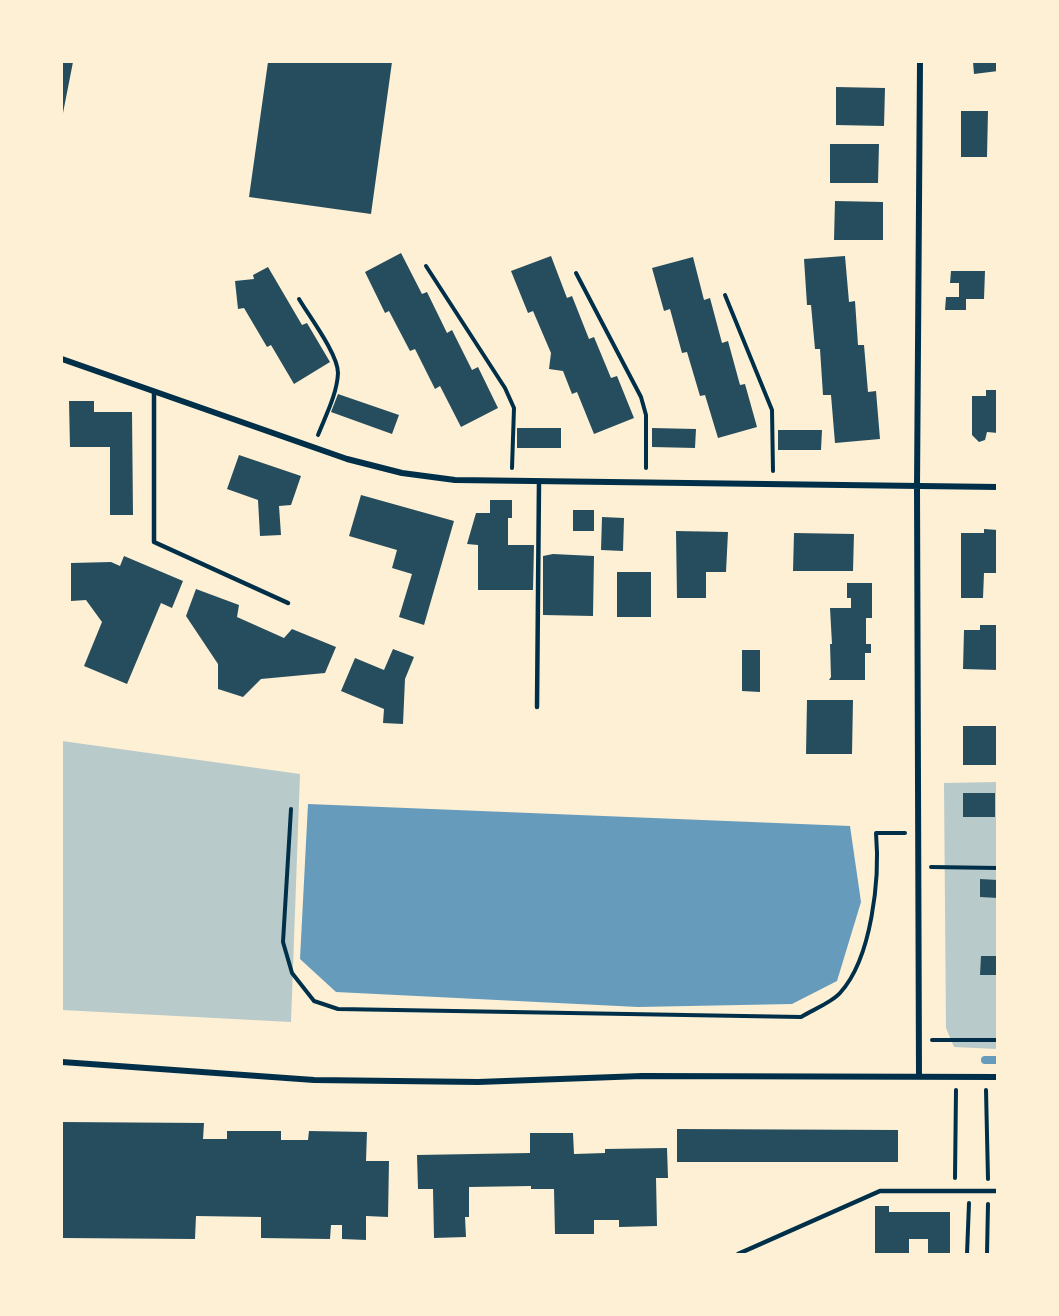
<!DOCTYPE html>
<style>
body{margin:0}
#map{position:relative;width:1059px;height:1316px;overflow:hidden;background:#fdf0d5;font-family:"Crimson Pro",serif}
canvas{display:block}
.frame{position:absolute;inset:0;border:63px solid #fdf0d5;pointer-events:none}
</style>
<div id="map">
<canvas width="1059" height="1316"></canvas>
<div class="frame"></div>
</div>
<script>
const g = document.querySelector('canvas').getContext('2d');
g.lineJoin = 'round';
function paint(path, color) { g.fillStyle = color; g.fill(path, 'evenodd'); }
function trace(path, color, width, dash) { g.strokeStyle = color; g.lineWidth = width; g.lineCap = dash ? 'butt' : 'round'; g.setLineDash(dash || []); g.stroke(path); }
const green = new Path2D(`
 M62,741L300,774L291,1022L62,1010Z
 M997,782V1049L954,1047L946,1028L944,783Z`);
const water = new Path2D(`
 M308,804L850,826L861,902L837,981L792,1004L638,1007L336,992L300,959Z`);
const stream = new Path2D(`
 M985,1060H998`);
const building = new Path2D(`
 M62,62H73L63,113H62Z
 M268,62H392L371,214L249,197Z
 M973,62H998V71L974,74Z
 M836,87L885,88L884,126L836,125Z
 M961,111H988L987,157H961Z
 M830,144H879L878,183H830Z
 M835,201L883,202V240H834Z
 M401,253L422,294L427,292L447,333L452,330L472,370L478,367L498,408L461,427L440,386L435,389L415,349L410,351L389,311L385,313L365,272Z
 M551,256L567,298L572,296L589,339L594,337L611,378L617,376L634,418L594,434L577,392L572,394L563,371L549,369L551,353L533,311L528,313L511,271Z
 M845,256L849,302L855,301L858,345H864L868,392L876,391L880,439L835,443L831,395H823L820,349H815L811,305H807L804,259Z
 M693,257L704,300L710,298L722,343L728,341L740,385L745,384L757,427L718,438L705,395L700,396L687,352L682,353L670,309L664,311L652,268Z
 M268,267L302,325L307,323L330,362L294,384L271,345L267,347L244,308L238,309L235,281L254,279L253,275Z
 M951,271H985L984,299H966V310H945L946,297H959V283H950Z
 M986,390H998V433L987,432L985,440L979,442L972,435V396H986Z
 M338,394L399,415L392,434L331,412Z
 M69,401H94V412H132L133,515H110V447H70Z
 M517,428H561V448H517Z
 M652,428L696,429L695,448L652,447Z
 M778,430H822L821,450H778Z
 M239,455L301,476L291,505L279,506L281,535L260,536L258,500L227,489Z
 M361,495L454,521L424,625L399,617L412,574L392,568L397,550L349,536Z
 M490,500H512V518H508V545H534L533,590H478V545L467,544L476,513H490Z
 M573,510H594V531H573Z
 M602,517L624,518L623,551L601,550Z
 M984,529L998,530V573H984L983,598H961V533H984Z
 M676,531L728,532L726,572H706V598H677Z
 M794,533L854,534L853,571H793Z
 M553,554L594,556L593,616L543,615V556Z
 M124,556L183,581L172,608L161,603L127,684L84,666L102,622L86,600L71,601V563L111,562L120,566Z
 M617,572H651V617H617Z
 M847,583H872V618H866V644H871V653H865V680H829L831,677L830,644H832L830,608H851V598H847Z
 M196,589L239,605L237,617L284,638L292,629L336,647L325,673L261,679L243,697L218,689V664L186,616Z
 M980,625H998V670L963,669L964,630H980Z
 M393,649L414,657L405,679L403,724L383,723L384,709L341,691L355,658L384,670Z
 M742,650H760V692L742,691Z
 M807,700H853L852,754H806Z
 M963,726H998V765H963Z
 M963,793H995V817H963Z
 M980,879L998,880V898L980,897Z
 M981,956H998V975H980Z
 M62,1122L204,1123L203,1139H227V1131H281V1140H308L309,1131L367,1132L366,1161H389L388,1217L366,1216V1240L342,1239V1225H331L330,1239L261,1238V1217L196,1216L195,1239L62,1238Z
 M677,1129L898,1130V1162H677Z
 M530,1133H573L574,1154L605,1153V1149L667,1148L668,1178H656L657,1226L619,1227V1220H594V1234H555L554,1189H531V1186L469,1187V1217H465L466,1237L434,1238L433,1189H418L417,1155L530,1153Z
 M875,1206H889V1212H950V1254H928V1239H909V1254H875Z`);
const path = new Path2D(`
 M426,266L505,388L514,408L512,468
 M576,273L641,397L646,415V468
 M725,295L772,410L773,471
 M299,299C309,316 338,354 338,373C337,394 326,415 318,435
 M291,809L283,942L292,973L314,1001L338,1009L801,1017C812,1010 831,1003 840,993C872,958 880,878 876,833H905
 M931,867L998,868
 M932,1040H998
 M986,1090L988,1179
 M955,1178L956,1090
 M967,1254L969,1203
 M987,1254L988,1204`);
const service = new Path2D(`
 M154,391V542L288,603
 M537,707L539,481
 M738,1254L880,1191H998`);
const minor = new Path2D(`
 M62,359L347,459L402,473L455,480L998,487
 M62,1062L314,1080L478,1082L642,1076L998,1077
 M919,1076L917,487L920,62`);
paint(green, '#b9caca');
paint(water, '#669bbc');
trace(stream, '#669bbc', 8);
paint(building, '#264d5e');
trace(path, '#003049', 4);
trace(service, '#003049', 4.5);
trace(minor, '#003049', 6);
</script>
